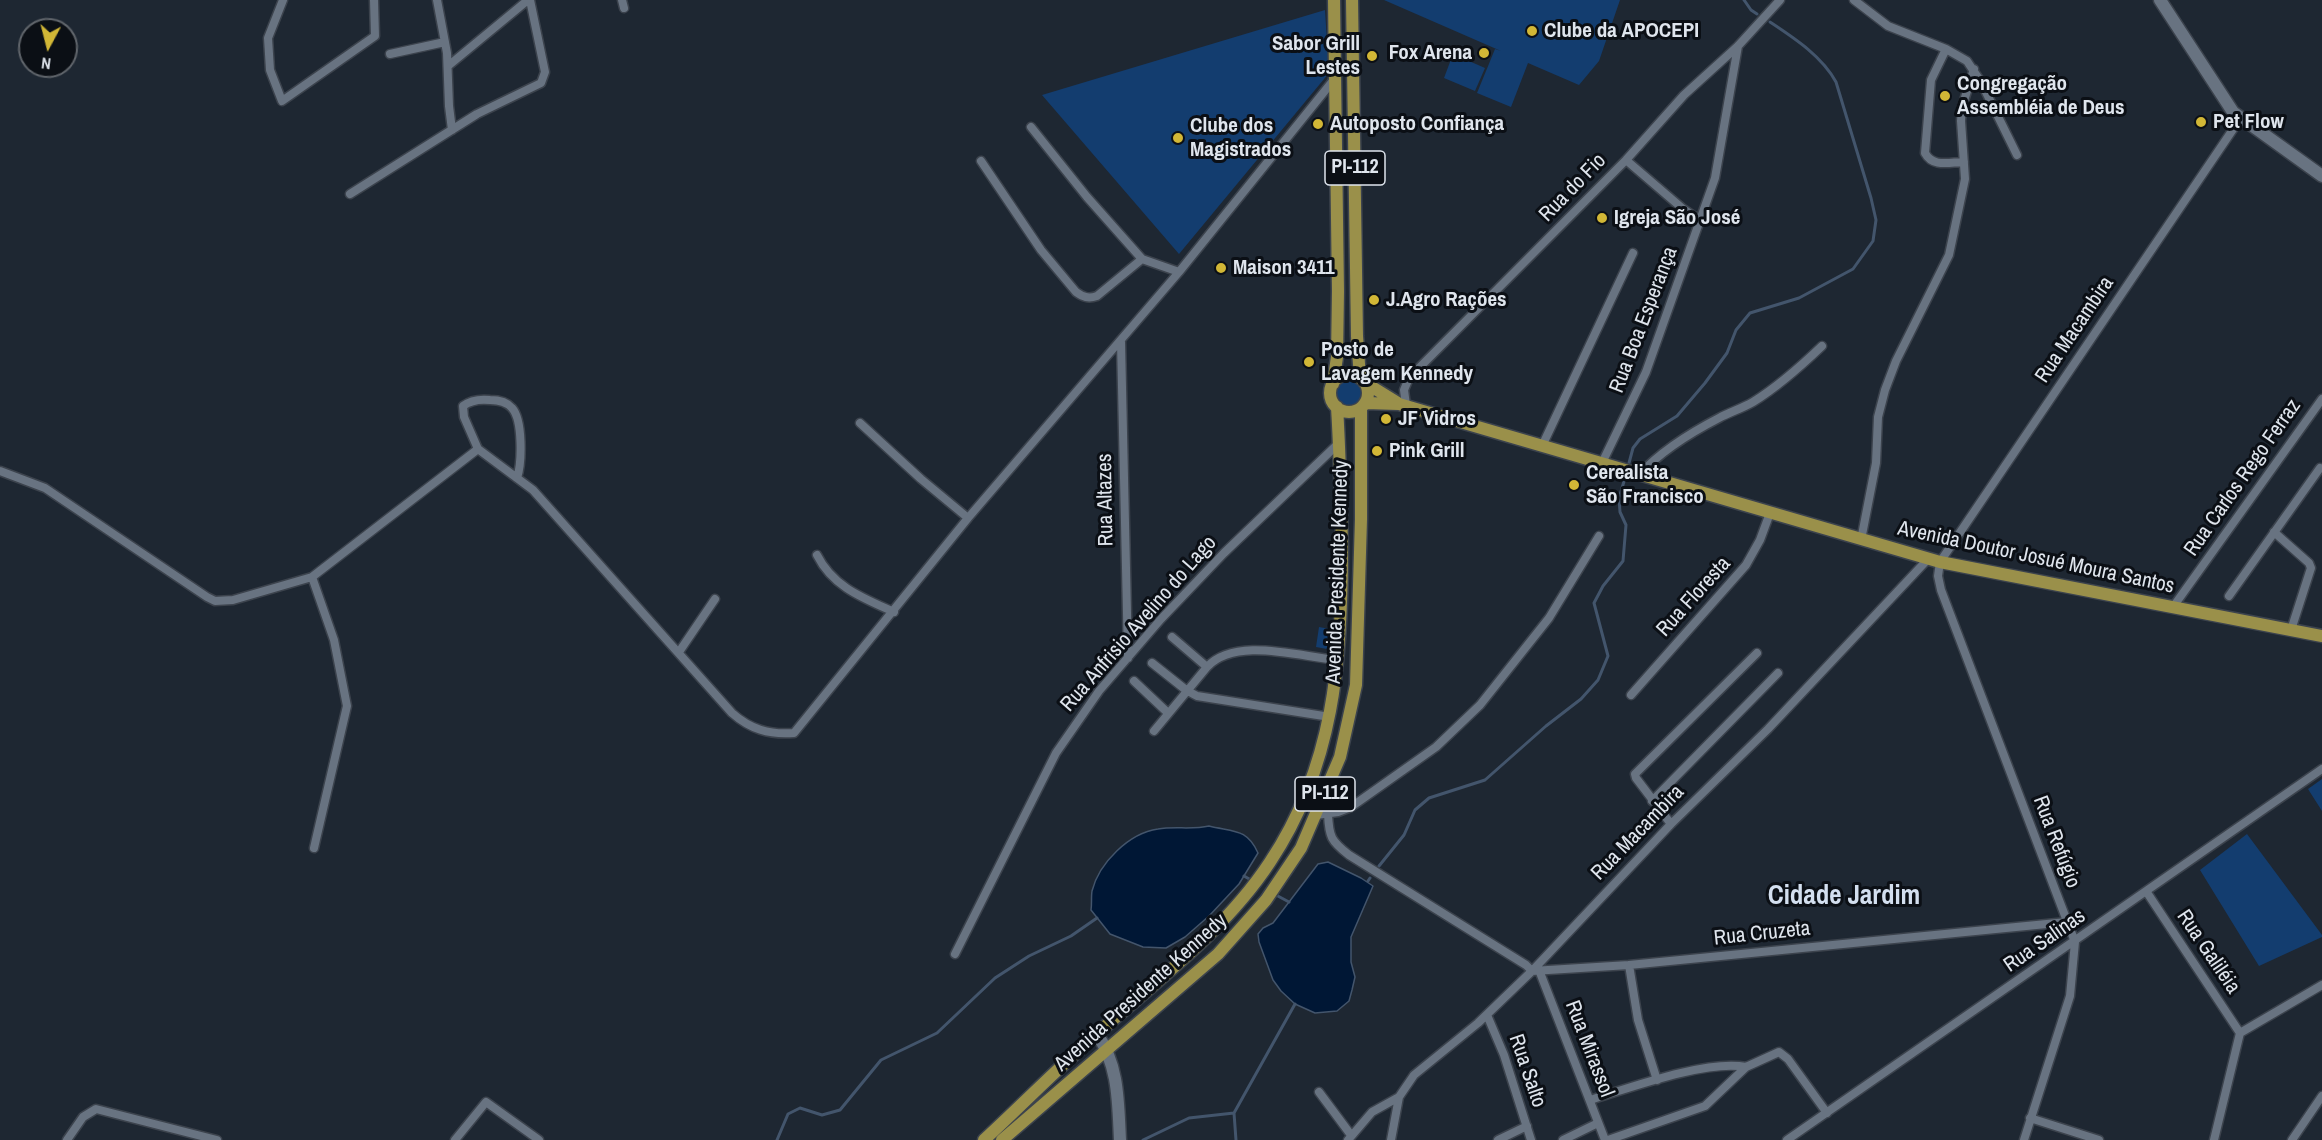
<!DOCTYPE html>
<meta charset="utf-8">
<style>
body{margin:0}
#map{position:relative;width:2322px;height:1140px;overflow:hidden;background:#1e2732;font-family:"Archivo Narrow",sans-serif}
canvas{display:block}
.north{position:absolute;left:18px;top:18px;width:60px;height:60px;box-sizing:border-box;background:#0b0f15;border:2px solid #60656b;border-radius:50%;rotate:187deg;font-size:16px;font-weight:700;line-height:24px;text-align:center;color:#dfe5ed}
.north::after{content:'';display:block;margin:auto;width:21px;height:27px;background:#d2b736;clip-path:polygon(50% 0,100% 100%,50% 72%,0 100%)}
</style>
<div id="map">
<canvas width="2322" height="1140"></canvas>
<div class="north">N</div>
</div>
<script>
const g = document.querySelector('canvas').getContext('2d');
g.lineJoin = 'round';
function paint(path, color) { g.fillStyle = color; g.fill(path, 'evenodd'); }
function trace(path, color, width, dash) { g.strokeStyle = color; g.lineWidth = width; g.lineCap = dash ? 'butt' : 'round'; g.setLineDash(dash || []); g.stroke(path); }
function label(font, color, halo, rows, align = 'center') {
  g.font = font + ' "Archivo Narrow",sans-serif'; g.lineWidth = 6; g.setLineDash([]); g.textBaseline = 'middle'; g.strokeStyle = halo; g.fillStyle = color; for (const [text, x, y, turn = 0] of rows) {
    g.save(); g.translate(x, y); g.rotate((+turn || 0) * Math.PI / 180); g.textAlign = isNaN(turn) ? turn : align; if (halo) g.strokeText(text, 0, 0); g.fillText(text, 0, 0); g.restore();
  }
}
const green = new Path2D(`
 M1384,0H1620L1599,61L1579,85L1528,63L1511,107L1477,93L1495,49L1501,51Z
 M1325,10L1329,73L1179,254L1042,95Z
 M1453,54L1485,68L1475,91L1444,78Z
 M1335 393a14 14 0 1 1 28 0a14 14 0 1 1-28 0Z
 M1319,627L1330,629L1327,649L1316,647Z
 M2322,779V811L2308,789Z
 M2247,834L2322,935V937L2259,966L2200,870Z`);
const water = new Path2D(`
 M1209,826C1233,832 1247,828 1258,853L1239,884L1209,916L1185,937L1166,948L1143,947L1110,934L1091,910C1092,904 1091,897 1092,891C1099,863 1129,833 1158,829C1175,826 1192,830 1209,826Z
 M1328,862L1361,878L1373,886L1351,937V962L1355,977L1352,990L1349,1001L1337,1011L1315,1013L1295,1004L1281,991L1273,980L1259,942L1258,934L1263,928L1273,923L1318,864Z`);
const stream = new Path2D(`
 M1744,0L1751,10L1757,14
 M1629,463L1633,448L1640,439L1677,416L1705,383L1727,353L1736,330L1750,313L1799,298L1853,269L1873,241L1876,220L1871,198L1836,82C1822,56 1794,38 1770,22
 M1379,866L1404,835L1415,810L1429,798L1485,780L1546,726L1581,699L1598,680L1608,656L1594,603L1603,586L1623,561L1626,525L1620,512L1619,498L1625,478
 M1244,876L1251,880
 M1368,881L1370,878
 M1276,895L1289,902
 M777,1140L788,1114L800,1108L822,1115L840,1110L881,1060L937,1033L995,978L1029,956L1071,936L1097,918
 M1143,1140L1189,1118L1234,1113
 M1236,1140L1234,1113L1295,1004`);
const street = new Path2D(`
 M283,0L268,38L270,70L282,101L375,36L374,0
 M437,0L447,53L449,106L452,130
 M622,0L624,8
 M1854,0L1888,26L1946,49L1967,61L1981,82L2017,155
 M1946,49L1931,80L1925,153C1933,168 1950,162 1964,162
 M390,54L445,42
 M448,66L528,0
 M1031,127L1087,197L1142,259L1179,272
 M1626,160L1682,208L1701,221
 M981,161L1041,250L1076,292C1083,297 1088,299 1097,296L1142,259
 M350,194L477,114L541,83L545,72L530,0
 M1121,342L1128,658
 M1406,405L1404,390L1409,378L1626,160L1684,95L1738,46L1780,0
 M860,423L921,479L968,518
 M1543,444L1633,253
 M478,449L464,417L463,406C471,400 481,399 490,400C498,400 507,402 512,408C523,420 522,463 517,478
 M1602,463L1646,372L1715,178L1738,46
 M0,471L45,488L207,597L215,601L233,600L312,577L478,449L533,490L732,713C750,729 769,735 794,733L968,518L1179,272L1336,77
 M1640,474C1662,450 1690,433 1719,418C1730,412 1743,408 1753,402C1779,386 1800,367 1822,346
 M2274,532L2309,563L2311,568L2291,630
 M1861,540L1876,463L1878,417L1885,390L1896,361L1949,255L1965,179L1961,121L1962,107L1974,69
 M817,555C833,587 863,598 894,612
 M312,577L334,640L347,706L314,848
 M2229,596L2320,468
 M2173,607L2322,399
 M1172,637L1207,667
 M679,652L715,599
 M1152,663L1186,690L1197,696L1330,717
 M1134,681L1168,713
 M1631,695L1746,565L1760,540L1770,513
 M1154,731L1207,667C1236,636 1300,657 1338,660
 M1652,801L1778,673
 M1328,814C1329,837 1331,841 1349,855L1526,965L1532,971
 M1316,815L1338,812L1351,807L1436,747L1480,705L1549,618L1599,536
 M1671,824L1636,778L1635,774L1757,653
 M2146,891L2240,1033
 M955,954L1056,753L1099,691L1161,619L1224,553L1339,443
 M1629,965L1638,1020L1657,1080
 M1539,970L1605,1140
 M1532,971L1629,965L2067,922
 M1487,1015L1504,1055L1531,1140
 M2240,1033L2322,985
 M1319,1092L1351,1135
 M1590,1100C1629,1088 1708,1059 1746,1067
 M2030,1118L2099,1140
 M67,1140L83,1117L96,1109L217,1140
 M455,1140L486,1102L539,1140
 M1348,1140L1372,1112L1399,1097
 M1391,1140L1399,1097L1414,1075L1478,1023L1532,971L1671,824L1768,729L1929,558
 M1498,1140L1527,1126
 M1563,1140L1598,1123
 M1608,1140L1705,1106L1746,1067L1779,1052L1788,1059L1827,1113
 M1787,1140L2322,769
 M2024,1140L2070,996L2075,942L1941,590L1938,576L1940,562L2240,119
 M2214,1140L2240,1033
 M2292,1140L2322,1096`);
const secondary = new Path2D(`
 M2160,0L2233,112L2322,176
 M1097,1034C1119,1066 1118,1102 1120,1140`);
const primary = new Path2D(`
 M1352,0L1357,336L1360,378
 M1330 393a19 19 0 1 1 38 0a19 19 0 1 1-38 0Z
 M1364,382L1398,403
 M1333,384L1337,357L1338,291L1334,0
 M1365,403L1399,404L1940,562L2322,636
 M984,1140C1023,1104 1060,1066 1100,1031C1159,979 1226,929 1270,862C1334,766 1342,660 1342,548C1341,501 1340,454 1337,407
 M1002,1140L1218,954L1266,900L1301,848L1340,757L1356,685L1361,519V408`);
const markers = [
 [1532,31,6,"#d2b736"],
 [1484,53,6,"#d2b736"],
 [1372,56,6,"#d2b736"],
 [1945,96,6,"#d2b736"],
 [2201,122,6,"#d2b736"],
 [1318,124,6,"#d2b736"],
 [1178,138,6,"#d2b736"],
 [1602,218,6,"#d2b736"],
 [1221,268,6,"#d2b736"],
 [1374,300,6,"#d2b736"],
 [1309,362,6,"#d2b736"],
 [1386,419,6,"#d2b736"],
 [1377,451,6,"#d2b736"],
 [1574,485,6,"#d2b736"]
];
const shields = [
 [1355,168,60],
 [1325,794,60]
];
const shieldNames = [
 ["PI-112",1355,168],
 ["PI-112",1325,794]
];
const poiNames = [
 ["Clube da APOCEPI",1544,31],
 ["Sabor Grill",1360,44,"right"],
 ["Lestes",1360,68,"right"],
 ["Fox Arena",1472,53,"right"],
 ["Congregação",1957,84],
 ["Assembléia de Deus",1957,108],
 ["Pet Flow",2213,122],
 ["Autoposto Confiança",1330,124],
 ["Clube dos",1190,126],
 ["Magistrados",1190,150],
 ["Igreja São José",1614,218],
 ["Maison 3411",1233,268],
 ["J.Agro Rações",1386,300],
 ["Posto de",1321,350],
 ["Lavagem Kennedy",1321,374],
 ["JF Vidros",1398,419],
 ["Pink Grill",1389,451],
 ["Cerealista",1586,473],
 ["São Francisco",1586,497]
];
const streetNames = [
 ["Rua do Fio",1573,188,-46],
 ["Rua Boa Esperança",1644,320,-69],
 ["Rua Macambira",2075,330,-56],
 ["Rua Carlos Rego Ferraz",2243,478,-55],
 ["Rua Altazes",1106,500,-91],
 ["Avenida Doutor Josué Moura Santos",2036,558,12],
 ["Avenida Presidente Kennedy",1338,572,-88],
 ["Rua Floresta",1694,597,-48],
 ["Rua Anfrisio Avelino do Lago",1139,624,-49],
 ["Rua Macambira",1638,833,-46],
 ["Rua Refúgio",2056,842,69],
 ["Rua Cruzeta",1762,934,-6],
 ["Rua Salinas",2045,941,-35],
 ["Rua Galiléia",2208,952,56],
 ["Avenida Presidente Kennedy",1141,993,-42],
 ["Rua Mirassol",1589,1049,69],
 ["Rua Salto",1527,1071,71]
];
const districtNames = [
 ["Cidade Jardim",1844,897]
];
paint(green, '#133d6f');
paint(water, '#001735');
trace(water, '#43556c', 1.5);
trace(stream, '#43556c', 3);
trace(street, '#3c434d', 11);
trace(secondary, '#3c434d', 15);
trace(primary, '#3c434d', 15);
trace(street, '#687381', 8);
trace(secondary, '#687381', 12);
trace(primary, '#9a904a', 12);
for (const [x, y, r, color] of markers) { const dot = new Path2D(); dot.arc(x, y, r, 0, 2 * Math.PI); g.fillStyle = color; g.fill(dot); trace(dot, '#0b0f15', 2); }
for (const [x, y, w] of shields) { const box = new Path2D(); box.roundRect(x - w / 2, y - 17, w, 34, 4.5); g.fillStyle = '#0b0f15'; g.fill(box); trace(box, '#dfe5ed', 1.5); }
label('bold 20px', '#dfe5ed', null, shieldNames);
label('bold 21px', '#dfe5ed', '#0b0f15', poiNames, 'left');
label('21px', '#dfe5ed', '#0b0f15', streetNames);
label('bold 27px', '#d3dfef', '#0b0f15', districtNames);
</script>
